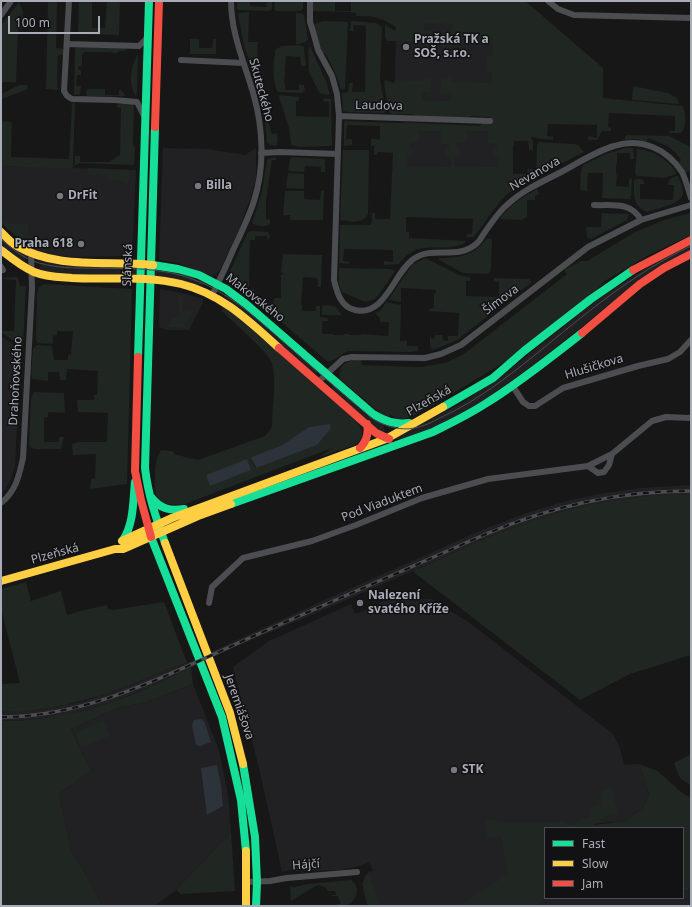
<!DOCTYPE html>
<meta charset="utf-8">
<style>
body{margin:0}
#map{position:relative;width:692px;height:907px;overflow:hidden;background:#171717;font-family:"Noto Sans",sans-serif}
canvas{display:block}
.frame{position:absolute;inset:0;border:2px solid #a9adb7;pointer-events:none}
.legend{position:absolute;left:544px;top:827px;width:140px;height:72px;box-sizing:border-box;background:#121113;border:1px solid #4e4f55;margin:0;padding:5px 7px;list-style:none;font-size:12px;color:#a9adb7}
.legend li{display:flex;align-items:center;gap:8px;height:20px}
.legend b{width:20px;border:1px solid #4e4f55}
.scale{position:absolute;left:8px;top:16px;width:92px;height:18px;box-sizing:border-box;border:2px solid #a9adb7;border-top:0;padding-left:5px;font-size:12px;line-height:14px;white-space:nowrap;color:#a9adb7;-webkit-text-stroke:3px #121113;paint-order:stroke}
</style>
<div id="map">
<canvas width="692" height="907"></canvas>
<div class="frame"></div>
<ul class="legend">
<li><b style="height:5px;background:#16e098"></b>Fast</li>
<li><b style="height:5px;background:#ffcf43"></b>Slow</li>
<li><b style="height:5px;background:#f24e42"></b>Jam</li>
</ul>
<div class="scale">100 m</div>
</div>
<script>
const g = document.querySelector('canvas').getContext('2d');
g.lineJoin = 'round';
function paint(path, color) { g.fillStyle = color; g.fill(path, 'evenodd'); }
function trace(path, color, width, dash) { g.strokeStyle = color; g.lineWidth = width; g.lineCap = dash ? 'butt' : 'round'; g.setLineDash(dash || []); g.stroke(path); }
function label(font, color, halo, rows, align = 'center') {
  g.font = font + ' "Noto Sans",sans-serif'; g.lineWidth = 3; g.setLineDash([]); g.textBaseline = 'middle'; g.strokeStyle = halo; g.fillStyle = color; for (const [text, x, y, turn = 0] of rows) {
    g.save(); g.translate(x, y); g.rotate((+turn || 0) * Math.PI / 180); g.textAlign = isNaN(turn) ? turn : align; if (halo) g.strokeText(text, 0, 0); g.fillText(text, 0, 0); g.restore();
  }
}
const built = new Path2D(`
 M397,1H525L603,68L602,115L394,107Z
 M403,122L505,127L503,197L401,205Z
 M163,148L208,149L245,155L256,148V178L251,197L239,229L220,270L213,276L176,263L159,260Z
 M1,166L136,170L132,256L67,257L42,253L25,246V244L28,242L3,223L2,215Z
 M1,237L27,256L25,262L9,252L1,245Z
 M691,244V251L624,293L536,363L479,404L440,425L406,439H394V438L458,405L475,394L498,379L584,310L607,293L648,267Z
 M43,260L134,266L178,272L205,282L202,288L62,275L41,271L39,270L41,262Z
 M160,289L182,293L203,299V303L189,330H166L159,327Z
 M227,292L318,370L315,374L223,298Z
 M1,336L21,350L15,467L10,481L6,489L1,493Z
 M334,385L383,423L385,434L383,435L331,389Z
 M691,485V494L641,497L620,500L561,512L530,522L488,538L314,614L239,645L152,686L113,702L67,715L29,720L1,721V712L45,709L85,701L138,682L173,667L187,663L311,606L484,529L527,513L559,503L598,494L640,488Z
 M393,599H431L470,623L613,734L620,748L624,765L639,764L649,795L642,809L624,821L545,828V851L461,906H368L362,884L365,876L369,872L373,871L369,862L360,866L340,870L295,871L292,870L282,872L259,768L233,667L269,641L351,604L355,614L372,608L383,601Z
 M193,684L219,750L228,795L231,832L176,890L155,906H103L71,849L59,794L91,771L71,729L118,708L147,702Z
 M691,889V906H536L547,898H683V891Z`);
const green = new Path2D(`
 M48,1H57L56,48L64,49L63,55H58L57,86L59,90L46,89Z
 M79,1H92V28H105L107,1H120L119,35L80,34L78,33Z
 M237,1H250V6L266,7L267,1H272V9L270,11L239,10L237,9Z
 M275,1H303V8L301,11H276L274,9Z
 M312,1H335V11H351V1H525L603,68V98L683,106C686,113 687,127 681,133H669V131H675V116L609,113L608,127L611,128V131H602L597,140H588V136L597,138V125L548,124L547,136L553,137V135V140L541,139L532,137L531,138L533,141V150H529L528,141H514V146H513V174H527L528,169H533L532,179L510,192L501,200L474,237H466L467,234H472L473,219L406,217V232H409V238L466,241L465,243C440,255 420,236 399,264L384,265V261L393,262V250L344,249L343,261L349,262V260V264L339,263L340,225H370L372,222V213H375V219H390L393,153L378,152L377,155H374V146H371V138L380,140V126L347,125L346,139H352V145L344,146V123L345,121L480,126L482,123H490V117L471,116L466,118L418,117L412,114H392L389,112L384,83L385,80L394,83L395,80L423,81V77H431V93L423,92L422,100L451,101V93H440L441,77L451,78L452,82L492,83V72L487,71V56H493V44L453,43L452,47H441L442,31H453V24L425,23L424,30L433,31L432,46H424V42L387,41L385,37V25L395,31L396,27C379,17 375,16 356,16V13L351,12L312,11ZM419,131H441V143H444V144H449V149H446V157H451V167L407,166V156H412V148H410V142L416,143L419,142ZM467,131H488V143H491V144L497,143V149H494V157H499V167L454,166V156H460V148H457V142L463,143L466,142Z
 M19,2L23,11L22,29H18L16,82H1V26Z
 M249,12L248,42H258L256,79L255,78L244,45L238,14L240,13Z
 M296,13H301L304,15L308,39C306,43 300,44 296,44Z
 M323,21L348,22L345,89L341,90L337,77L326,54L322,53L319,45L314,24Z
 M351,21L376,23L382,27L380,80L386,111L384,113L347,112L343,111L342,93L348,92L349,83H353L352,92H365L366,26L353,25L354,31H350Z
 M190,39H199V48H212L213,39H216V54H190Z
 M299,45L304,47V49L306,66H301L300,57L286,56L284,84H285V90H299V85H304L305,91L302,93L278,92C272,85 273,58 276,49L282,46Z
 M310,46L326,81L330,95L321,94L319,92L309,72L308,49Z
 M75,47L125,48L126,50L125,51H120L115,54L111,52H84L82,55V66H79L78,70H81V75H77L76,86H81L80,94L77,95H74Z
 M138,54L137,91L136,97C128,84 130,67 138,54Z
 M19,85H27L28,89L2,99L1,121L12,122L11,157L69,159L72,105L73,103H75L73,167L69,169L1,166V94Z
 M633,86L668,93L677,98L679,104L632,100Z
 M87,89H105V95H119V90H121L126,96H87L86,94Z
 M280,95L299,97V101H296V116L329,117V102L323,101L324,98L331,99L332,144L330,146L299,147L291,145L289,128L279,97Z
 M119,104H133L134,108L133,144L135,147L134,164L133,165L79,163L75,166V156H80V162H109L120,155L121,108L116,107Z
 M264,110L272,134L277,133L278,140L276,146L270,145L267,142Z
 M627,135L669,136L691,147V170L686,173L679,162L681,160L676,153L667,146L648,138L647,142L636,139L625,140V137Z
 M539,142L574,144L578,145L584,152L538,176L536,175L537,145Z
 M626,148H633L634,159H630V153H617V164H616V175H617L616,186L629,187V178L632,179L631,196L630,199L602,198L603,173H588L587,191L580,190L581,171L583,165L606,154Z
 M637,149C653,150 667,159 676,172V174L665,178L637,176L635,173Z
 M343,150H369L368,214C363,224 350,222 340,220Z
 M276,157V160H272L266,200V219L270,220V224C265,228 257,226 252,223L262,192L267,160L270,158Z
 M292,157L325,159V172H321V167L305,166L304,172L288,171L290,159Z
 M88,168L130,170L128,184L122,181L112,179L109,181V176L88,175Z
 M288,173L304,174V189L286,188Z
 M676,176H678C680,181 683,186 683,191C685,204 657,208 647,212C632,206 634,194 634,180L636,179H641L644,181V184H640V199L673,200L674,185H668C668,179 672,178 676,176Z
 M537,189L539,194L535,196V200H527V217L521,220L501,219V217C511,204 523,197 537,189Z
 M285,191H304V199L320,200L321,191H324L323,220H290V215H283Z
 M1,198L3,223L28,224V242L25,244L1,223Z
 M602,213L629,214L627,220L591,239L587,237L586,227H601Z
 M691,213V235L649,255L605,281L596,291L511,358L437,403L411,417L402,419L396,418L391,415L388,418L385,417L340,379C337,364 349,359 361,360L362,365L422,367L448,362L464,354L567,274L564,270L581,261H587L635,232L667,219Z
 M252,231L268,232L270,237L267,240V236H255V240H250L249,288L254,289L257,295L264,298V302L273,303L274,298H281V275L284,274L281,272L283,254L322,255L321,287H318L317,278L303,277L301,305H302V311H316V306H320V317L328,318V321H322V334H333V335H344V334H349L350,335H361V334L388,336L389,322H380V318L375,313L381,310L386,302L401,305L400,341H407V346H418V351L410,352L348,351C340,354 335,362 327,361L258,302L230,280L229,277L230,271L248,232Z
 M490,238L492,239L491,269L490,272L488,274L463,273L439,260V258C454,258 468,257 480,246C484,243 484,239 490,238Z
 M425,258L461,276L470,277V281H466V296L499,297V282L494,281V278L529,279L532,282L457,340L443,346L432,350L430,345V335L431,338L434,339L435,335H442L443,340L448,341V336H458L459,313L429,311V309L434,308V294H436V290L401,288V302L388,300L412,265Z
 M340,268L391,269L395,271L377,297L373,300L365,302L342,292L339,284V269Z
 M16,277L18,278L20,286H26L23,346L22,347L1,332V331H14L16,280L3,279V278Z
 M45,284L132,289L127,484L90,489L91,479L95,478L96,454L73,455L72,444L78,442H107L108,413L78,412L77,400H94V395H97L98,371L67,369L66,380H60L59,372H48V381L32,379L31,374L33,349L37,345L52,346L54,360H68V355L71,354L73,331H57V335L53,336V344L38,343L36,340L37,293L39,287Z
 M179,296H183V309L194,310L183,327H168L172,318H179L180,312H179V303L177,302Z
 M322,305L335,306L342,315H322Z
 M224,306L235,313L358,423C364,431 364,439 355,445L320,457L332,448L185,504C173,506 156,505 155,490C154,486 155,481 155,477C155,466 155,461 161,450L172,451L175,454L185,457L198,460L265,436L270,430L272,426C272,406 277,383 272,363C269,353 232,321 222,311ZM309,427L255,468L251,457L282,445Z
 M34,392L64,393L65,413L48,412V417L44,418V442H59V437H64L61,449H35L31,448L29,445L31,398Z
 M691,494V655L630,674L580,700L416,574L413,571C446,557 478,541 512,528C568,507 630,494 691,494Z
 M26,582L31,601L61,591L67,615L80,611L107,605L108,609L112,610L164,602L187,663C167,668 149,678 130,685C88,701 46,712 1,712V684L20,683L1,609V589Z
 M191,667L193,684L147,702L118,708L71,729L91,771L59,794L71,849L103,906H1V721C53,721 103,708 150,687C164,681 177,673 191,667Z
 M104,721L110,736L81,747L75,732Z
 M691,754V786L680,778L674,763Z
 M639,764L658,771L681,792L691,798V889L683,891V828H545V898H547L536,906H459L508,874L501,836L487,838L485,821L486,819L509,822H564L567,825H571C576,821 583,820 589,817L590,807L601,804L600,795L602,793V790L611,788L618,812L609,814L594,825L624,821L642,809L649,795Z
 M231,832L235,891L181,894L176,890Z
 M369,871L379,906H368C364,893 359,883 369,871Z
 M351,880C362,887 356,904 344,906C342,906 340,906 337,906V904H341L338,896H331L332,895H336L335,891H328L326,888L319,885L314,887L291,901L290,886L294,887L308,884Z`);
const water = new Path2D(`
 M330,424L331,428L317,445L256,468L251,457L282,445L309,427Z
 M247,459L251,470L210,486L206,475Z
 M201,719L204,721L211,742L200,746L196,745L192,726L194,720Z
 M217,765L221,785L223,806L207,815L201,768Z`);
const street = new Path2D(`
 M69,1L64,91L67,96L72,99L114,100L137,102L145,118
 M310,1V22L314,35L318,50L332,76L337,94L339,116L334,280C337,293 341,307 355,310C386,317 394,271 415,258C433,246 458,260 476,244C480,241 482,236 485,232C492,222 499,211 508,204C524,189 546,180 565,170C581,161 597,151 614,146C641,137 667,149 682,172C686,180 688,189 691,198
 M548,1L558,9L574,15L691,18
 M1,15L11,1
 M67,44L139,46L148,37
 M181,60L243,63
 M339,116L490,121
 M261,153L280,152L338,154
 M594,205C612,206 631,201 641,220
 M1,267L3,270
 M212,295C220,280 227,264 234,248C241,233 249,217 254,201C265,167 263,129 254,96C245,64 231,34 231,1
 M318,382L343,359L352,357L425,358L441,354L461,345L588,247L641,220L691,205
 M512,385L523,402L529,406H535L563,388L638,366L668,359L680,352L691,340
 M588,466L598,473L604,472L609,465L612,454
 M1,503C16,491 19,476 23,458L32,288L31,253
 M209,603L212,587L243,558L312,541L356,525L422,498L488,479L588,466L612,454L652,421L666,417L691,418
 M247,882L270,881L287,878L357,872`);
const fast = new Path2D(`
 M155,127L145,468C148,495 156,518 165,543
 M153,265L178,269L199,275L226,289L246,304L373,414C385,421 395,425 409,423
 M138,357L149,1
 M443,407L493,378L524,351L591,299L633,270
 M151,497C160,509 170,511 184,509
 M231,504L433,432C451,423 468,415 485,404C519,383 550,358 582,333
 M151,537L222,717L241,800L246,851
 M123,540C134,523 133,501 135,482
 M243,764L255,837L257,882L256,906`);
const slow = new Path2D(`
 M1,232C6,237 11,243 17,246C57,270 109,260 153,265
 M1,250C11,258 22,267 34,272C46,277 60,277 72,278C107,280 147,275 181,284C222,294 249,321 279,348
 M122,541L172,518L386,439L443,407
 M165,543L230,713L243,764
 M1,581L115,549H123L198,516L231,504
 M246,906V851`);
const jam = new Path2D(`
 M155,127L159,1
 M633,270L691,240
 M582,333L640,284L664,268L691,254
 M279,348L376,433L389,439
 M138,357L135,471L141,500L151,537
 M360,448C367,441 369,434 367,424`);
const tram = new Path2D(`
 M1,239C11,248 21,256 33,261C50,267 67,268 84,268C119,269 158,266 192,279C226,291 252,314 279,338C310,365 341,393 373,419C388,428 405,432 422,426C430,424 437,419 444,416C478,400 506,378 535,355C584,315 633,273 691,246`);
const rail = new Path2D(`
 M1,717C92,717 175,671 256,635C333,601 410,568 486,534C553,506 618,491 691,491`);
const markers = [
 [406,47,4,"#76787f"],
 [198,186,4,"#76787f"],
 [60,196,4,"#76787f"],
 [81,244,4,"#76787f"],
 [360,603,4,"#76787f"],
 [454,770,4,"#76787f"]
];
const poiNames = [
 ["Pražská TK a",414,40],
 ["SOŠ, s.r.o.",414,54],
 ["Billa",206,186],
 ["DrFit",68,196],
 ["Praha 618",73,244,"right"],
 ["Nalezení",368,596],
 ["svatého Kříže",368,610],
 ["STK",462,770]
];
const streetNames = [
 ["Skuteckého",261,90,75],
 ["Laudova",379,106,1],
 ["Nevanova",535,174,-30],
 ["Slánská",128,265,-88],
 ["Makovského",255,298,38],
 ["Šímova",501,300,-37],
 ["Hlušičkova",594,367,-17],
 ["Drahoňovského",16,381,-87],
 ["Plzeňská",429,401,-29],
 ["Pod Viaduktem",382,503,-21],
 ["Plzeňská",55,554,-15],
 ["Jeremiášova",239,707,71],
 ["Hájčí",306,865,-5]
];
paint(built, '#212123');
paint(green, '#202621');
paint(water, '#2d333a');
trace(street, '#4c4d50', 6);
trace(fast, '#16e098', 8);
trace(slow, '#ffcf43', 8);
trace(jam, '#f24e42', 8);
trace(tram, '#4c4d50', 1);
trace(rail, '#4c4d50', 3.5);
trace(rail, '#121113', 2, [6]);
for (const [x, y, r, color] of markers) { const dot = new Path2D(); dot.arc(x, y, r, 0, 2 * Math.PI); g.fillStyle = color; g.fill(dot); trace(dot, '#121113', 1.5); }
label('bold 12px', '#a9adb7', '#121113', poiNames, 'left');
label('12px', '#a9adb7', '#121113', streetNames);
</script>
